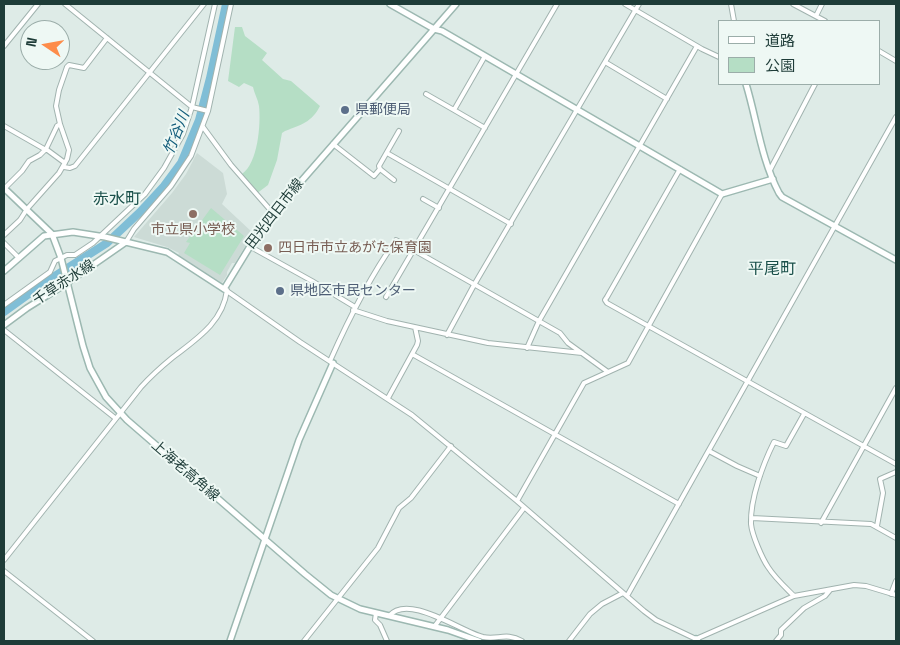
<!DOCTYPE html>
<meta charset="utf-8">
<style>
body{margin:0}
#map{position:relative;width:900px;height:645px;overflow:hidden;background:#deebe7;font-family:"Space Grotesk","Noto Sans JP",sans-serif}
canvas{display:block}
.frame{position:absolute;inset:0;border:5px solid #1e3c38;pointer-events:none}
.legend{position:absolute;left:718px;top:20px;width:162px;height:65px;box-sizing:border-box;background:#eef8f4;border:1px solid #9bada9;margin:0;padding:6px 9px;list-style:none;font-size:15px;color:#1e3c38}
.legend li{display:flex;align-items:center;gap:10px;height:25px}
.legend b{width:25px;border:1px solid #9bada9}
.north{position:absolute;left:20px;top:20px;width:50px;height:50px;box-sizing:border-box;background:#eef8f4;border:1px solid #9bada9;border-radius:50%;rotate:282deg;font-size:14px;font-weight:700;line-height:20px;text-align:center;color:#1e3c38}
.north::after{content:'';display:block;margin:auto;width:18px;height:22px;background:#fd8c4a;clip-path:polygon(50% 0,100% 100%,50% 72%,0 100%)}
</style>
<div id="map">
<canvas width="900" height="645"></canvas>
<div class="frame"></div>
<ul class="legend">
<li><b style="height:6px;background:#fff"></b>道路</li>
<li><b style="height:14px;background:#b5dec5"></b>公園</li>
</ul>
<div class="north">N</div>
</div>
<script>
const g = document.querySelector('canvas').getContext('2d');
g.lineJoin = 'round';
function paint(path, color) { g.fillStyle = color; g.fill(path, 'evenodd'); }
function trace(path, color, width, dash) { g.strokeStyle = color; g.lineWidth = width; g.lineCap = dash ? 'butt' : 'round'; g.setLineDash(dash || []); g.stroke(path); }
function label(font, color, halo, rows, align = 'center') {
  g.font = font + ' "Space Grotesk","Noto Sans JP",sans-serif'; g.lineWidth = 4; g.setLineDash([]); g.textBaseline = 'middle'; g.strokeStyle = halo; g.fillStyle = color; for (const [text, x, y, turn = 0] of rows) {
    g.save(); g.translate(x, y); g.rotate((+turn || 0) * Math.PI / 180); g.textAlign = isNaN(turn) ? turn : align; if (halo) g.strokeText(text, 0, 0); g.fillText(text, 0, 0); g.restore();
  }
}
const built = new Path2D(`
 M197,153L223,173L227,194L222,204L253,233L235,263H232L227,272V275L222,283L178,255L179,253L167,247L134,237L172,193L186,174Z`);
const green = new Path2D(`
 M235,27H242L245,36L267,53L262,60L283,79L291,81L320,106C312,122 301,125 285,131L282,133L277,160L268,185L256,194L242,174C258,163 261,124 259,106C258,99 254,93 253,87L244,83L239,87L228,81Z
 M211,208L244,236L220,275L184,253L190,243L186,242Z`);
const river = new Path2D(`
 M4,312L47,281L107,243L140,212L164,186L181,163L199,120L210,78L226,4`);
const street = new Path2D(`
 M65,4L192,107L208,111
 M625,4L702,49L719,57
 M731,4L734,21
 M793,4L825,21
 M816,16L822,4
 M4,46L38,4
 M879,51L896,61
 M605,62L667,99
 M426,94L454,110
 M4,126L46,150
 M203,127L231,165L273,213
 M485,128L454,110L485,56
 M333,144L374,176L380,169L394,180
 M46,149L65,163
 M387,153L511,224
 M64,167L70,168L75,166L204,4
 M380,169L379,166L399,131
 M680,169L607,297L605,300L607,303L896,464
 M770,170L815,84
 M4,189L22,171L29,161L40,155L46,149L57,126L60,124
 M423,199L439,208
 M4,235L20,220L27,209L59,173L67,159L69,150L60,124L56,106L59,90L67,67L69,65L84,68L107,38
 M126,242L134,229L171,186L191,156L208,111L231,4
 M4,243L19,258
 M249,246L312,281L355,307
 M224,289L300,342L412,415L517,501L644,611L656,620L696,639L794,596L854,585L866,586L896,595
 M386,297L557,4
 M4,305L50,272L55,261L67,255H75L93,243L145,194L164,168L183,134L192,107L215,4
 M353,310L387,321L488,343L582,353
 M4,330L115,418
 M447,335L474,285L639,4
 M527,348L539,321L697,46
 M412,354L679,504
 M330,361C349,318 369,278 396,240L560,333L568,343L608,372
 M388,398L417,345L418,341L415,327
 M709,451L737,466L760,476
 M517,501L584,383L628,363L722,194
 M752,518L871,524L896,538
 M821,523L896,388
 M877,526L883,493L880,479L896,472
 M4,560L141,387C151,376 161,367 172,358C195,340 223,323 227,290
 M4,571L93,641
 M891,594L896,581
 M627,596L896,117
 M794,596C785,587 775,578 768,567C762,558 752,535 751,524C750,499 763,464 774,442L786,446L804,414
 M376,613L375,620L380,625L387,641
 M389,616C408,593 460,631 483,637C498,640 506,632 522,641
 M434,627L524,508
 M304,641L378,548L399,508L411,498L451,446
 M569,641L590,614L602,604L623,593
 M776,641L781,635V630L804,608L825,596L830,590`);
const secondary = new Path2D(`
 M390,4L434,29L442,31L722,194L773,179
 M746,84C757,120 761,159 779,193L782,197L896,260
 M4,188L52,234L61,258L83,346L90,368L106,397L127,420L305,574L331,595L360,609L448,630L479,641
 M4,271L44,236L73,232L105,237L167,252L224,289L263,225L456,4
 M4,325L27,308L67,283L126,242
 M696,639L698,641
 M230,641L299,440L333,363`);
const markers = [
 [345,110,5,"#5c6f8a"],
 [193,214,5,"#8d6e63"],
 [268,248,5,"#8d6e63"],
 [280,291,5,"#5c6f8a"]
];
const serviceNames = [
 ["県郵便局",355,110],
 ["県地区市民センター",290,291]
];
const streetNames = [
 ["田光四日市線",275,214,-52],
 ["千草赤水線",64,283,-33],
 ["上海老高角線",185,471,41]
];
const educationNames = [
 ["市立県小学校",193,230],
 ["四日市市立あがた保育園",278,248,"left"]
];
const waterNames = [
 ["竹谷川",177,133,-68]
];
const quarterNames = [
 ["赤水町",117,200],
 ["平尾町",772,270]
];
paint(built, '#ccdbd6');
paint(green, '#b5dec5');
trace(river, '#80bed6', 8);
trace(street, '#a1b3af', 6);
trace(secondary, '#9cb8b1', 8);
trace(street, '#fff', 4);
trace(secondary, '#fff', 5);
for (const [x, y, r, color] of markers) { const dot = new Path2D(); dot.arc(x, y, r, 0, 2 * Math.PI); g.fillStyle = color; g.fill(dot); trace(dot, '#eef8f4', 2); }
label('14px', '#4e5e75', '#eef8f4', serviceNames, 'left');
label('14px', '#1e3c38', '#eef8f4', streetNames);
label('14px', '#785e54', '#eef8f4', educationNames);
label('italic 15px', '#145e7c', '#eef8f4', waterNames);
label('16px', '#194f49', '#eef8f4', quarterNames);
</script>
